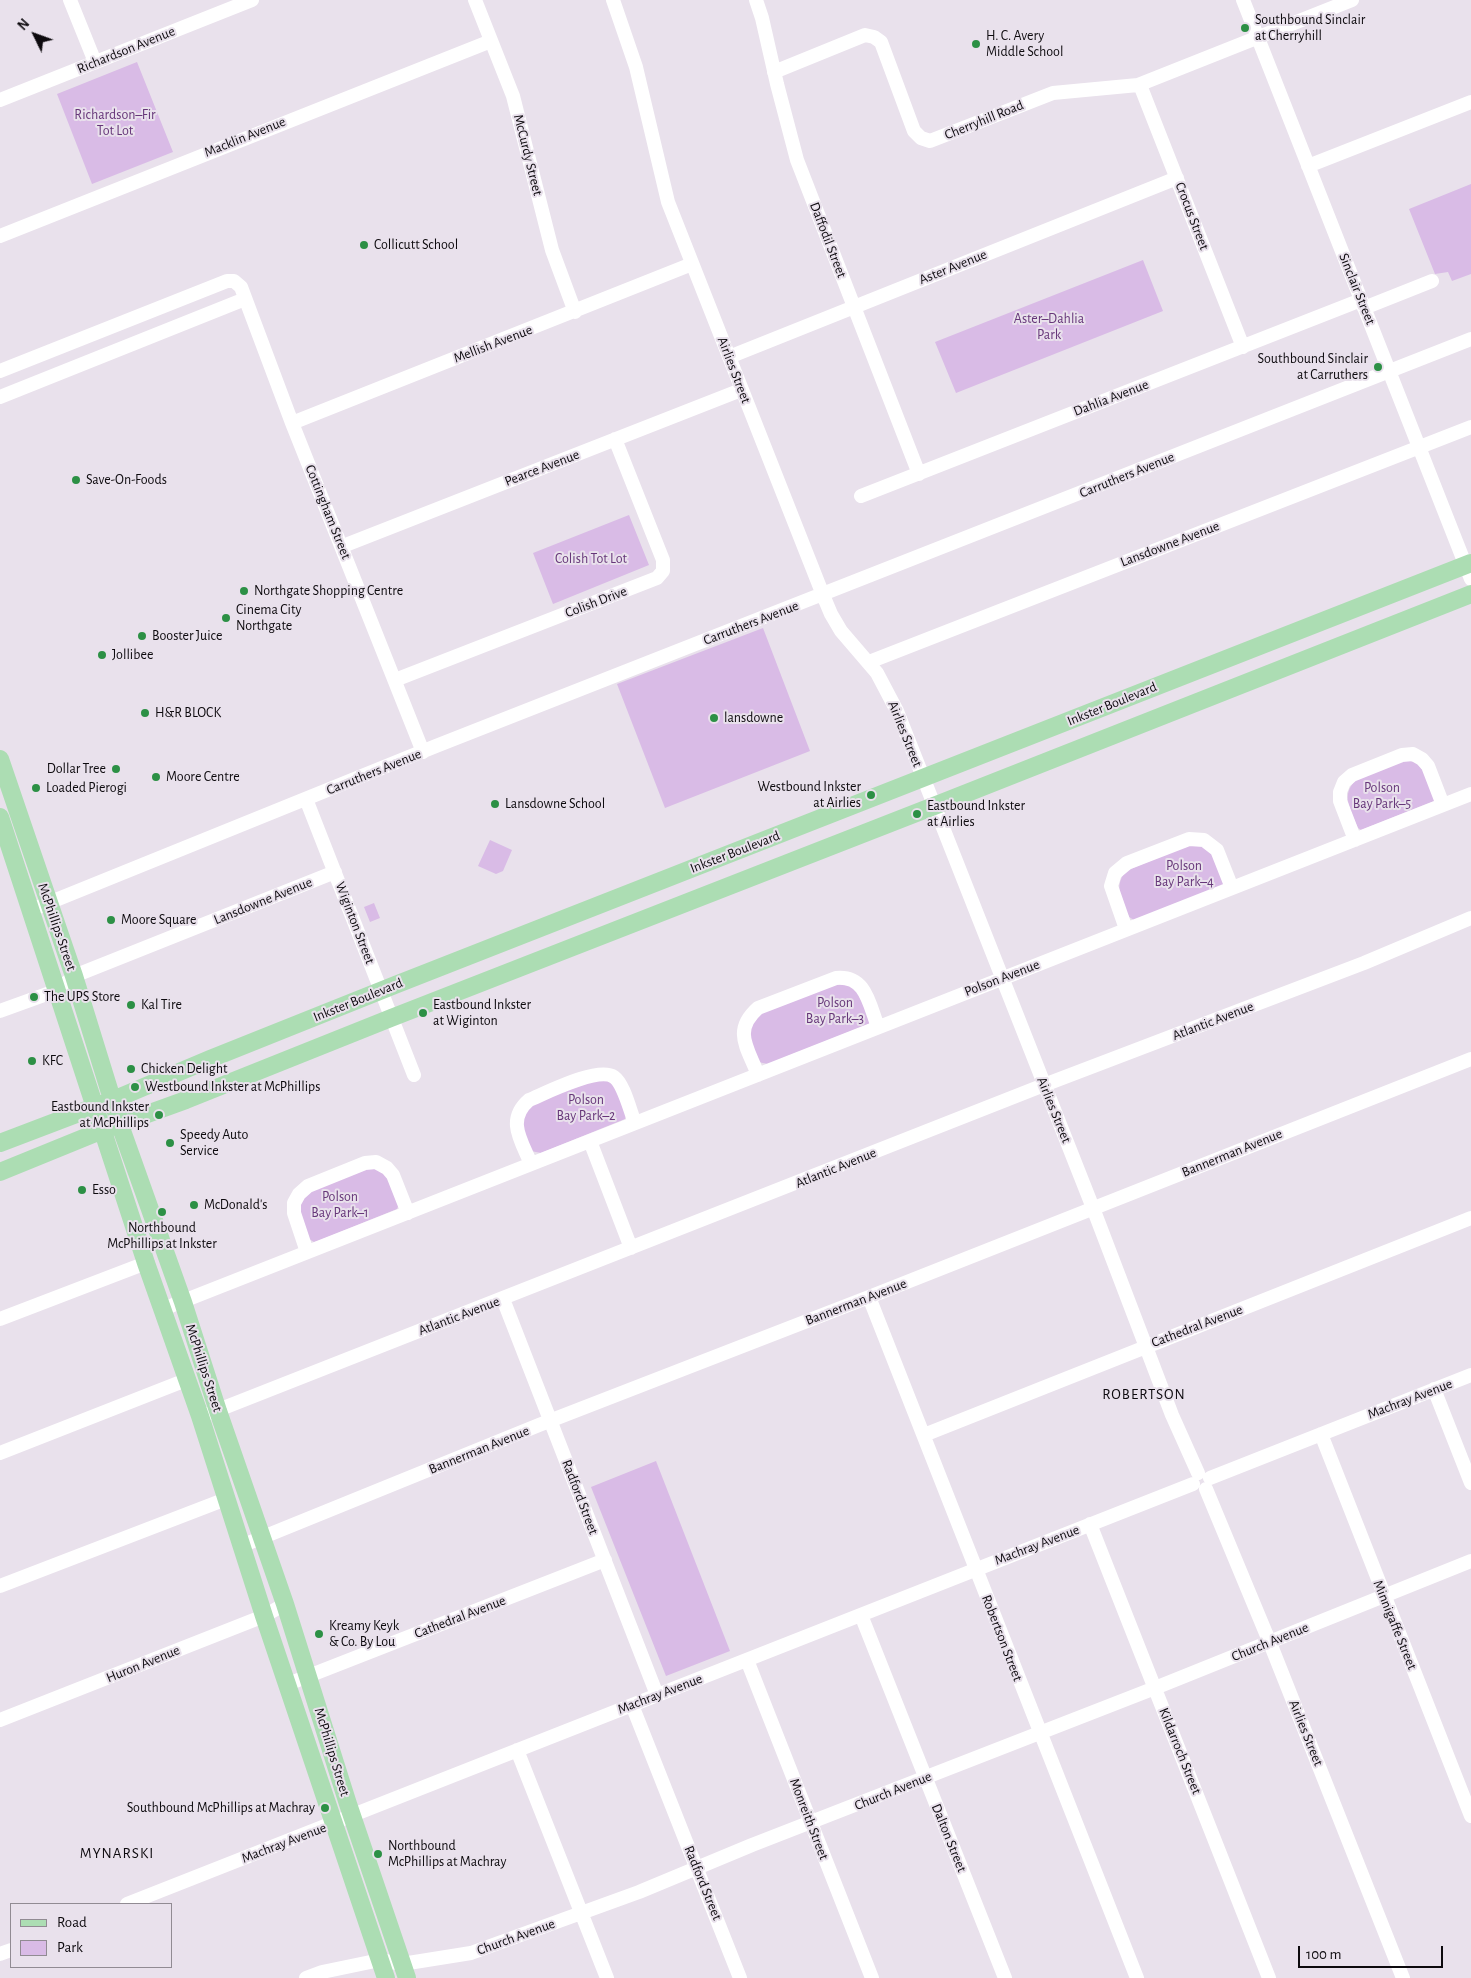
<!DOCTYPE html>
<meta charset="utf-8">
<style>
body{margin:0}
#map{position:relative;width:1471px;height:1978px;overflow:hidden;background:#e9e1ec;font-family:"Alegreya Sans",sans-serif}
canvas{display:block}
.legend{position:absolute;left:10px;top:1903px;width:162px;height:65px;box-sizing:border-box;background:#e9e1ec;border:1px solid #918b93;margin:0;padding:6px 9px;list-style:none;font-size:15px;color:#0d0a0e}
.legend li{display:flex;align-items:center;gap:10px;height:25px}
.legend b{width:25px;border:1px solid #918b93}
.north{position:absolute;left:10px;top:10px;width:50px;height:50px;-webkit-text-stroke:4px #e9e1ec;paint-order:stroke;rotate:312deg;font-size:14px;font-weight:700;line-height:20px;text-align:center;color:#0d0a0e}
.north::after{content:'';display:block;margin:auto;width:18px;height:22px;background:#0d0a0e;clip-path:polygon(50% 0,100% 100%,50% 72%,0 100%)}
.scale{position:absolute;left:1298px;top:1946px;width:145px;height:22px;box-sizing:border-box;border:2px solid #0d0a0e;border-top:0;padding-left:6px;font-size:15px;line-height:18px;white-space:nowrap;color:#0d0a0e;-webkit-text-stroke:4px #e9e1ec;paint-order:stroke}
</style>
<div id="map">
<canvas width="1471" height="1978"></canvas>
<ul class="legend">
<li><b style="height:6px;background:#acddb3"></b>Road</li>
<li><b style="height:14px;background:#d9bbe6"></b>Park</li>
</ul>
<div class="north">N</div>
<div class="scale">100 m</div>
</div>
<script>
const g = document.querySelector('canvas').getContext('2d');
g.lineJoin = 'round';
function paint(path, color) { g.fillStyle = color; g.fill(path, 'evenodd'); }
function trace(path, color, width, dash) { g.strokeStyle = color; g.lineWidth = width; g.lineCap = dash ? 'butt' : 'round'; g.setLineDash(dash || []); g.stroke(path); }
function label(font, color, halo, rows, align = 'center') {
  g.font = font + ' "Alegreya Sans",sans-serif'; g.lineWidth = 4; g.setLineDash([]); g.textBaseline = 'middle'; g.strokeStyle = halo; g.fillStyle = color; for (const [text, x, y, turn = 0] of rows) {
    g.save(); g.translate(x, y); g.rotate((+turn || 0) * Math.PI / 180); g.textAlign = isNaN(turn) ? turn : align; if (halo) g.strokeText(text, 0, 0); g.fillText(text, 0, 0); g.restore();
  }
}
const green = new Path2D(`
 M137,62L173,152L92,184L57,94Z
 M1471,184V274L1452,281L1448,272L1435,274L1409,209Z
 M1143,260L1163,311L956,393L935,342Z
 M629,515L649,565L553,604L533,553Z
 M763,628L810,751L665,808L617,684Z
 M1403,760C1424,760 1428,780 1436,796L1434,801L1361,830L1358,828C1351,810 1340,795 1356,780Z
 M490,840L512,850L503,871L496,874L478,866Z
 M1188,845L1208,847L1225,880L1223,885L1134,920L1129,917C1122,901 1113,886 1126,871Z
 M374,903L380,918L370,922L364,907Z
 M834,984L854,986L871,1019L869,1024L768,1064L758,1062L748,1036L755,1015Z
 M603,1078L615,1086L627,1114L625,1119L541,1153L531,1151L520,1119L533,1102Z
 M375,1168L387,1176L399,1204L397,1209L318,1241L314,1242L309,1239L298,1207L305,1193L362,1169Z
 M656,1461L730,1651L666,1676L591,1487Z`);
const minor = new Path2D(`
 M70,0L95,62
 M475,0L513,96L552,250L575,312
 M613,0L636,67L668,202L823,595L831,614L841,631L877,673L897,711L1093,1208L1172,1415L1198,1473
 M756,0L762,18L777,84L797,160L919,474
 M1243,0L1471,579
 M774,72L865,35L874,37L881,42L914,131L921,138L930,141L1053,93L1138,85L1352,0
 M1140,85L1243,347
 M0,100L252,0
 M1308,166L1471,102
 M0,236L491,41
 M1364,308L1432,281
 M729,357L1177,178
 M0,371L227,281H234L241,287L292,423L423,752
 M0,397L245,299
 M292,423L692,264
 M861,496L1361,300
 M343,546L741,390
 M869,662L1471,427
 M395,680L657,578L663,571V560L615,439
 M306,799L414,1075
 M1355,840L1340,801V792L1344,782L1352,775L1402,755L1413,754L1422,759L1428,766L1443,805
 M31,910L436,746L1471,339
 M1126,929L1111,886L1115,873L1127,863L1189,839L1204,840L1217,850L1232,888
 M0,1011L58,990L74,976L335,872
 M758,1075C748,1048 732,1031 758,1008L836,978C866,975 869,1004 878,1027
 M590,1141L631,1248
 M531,1164C521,1140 506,1120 529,1100C546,1093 598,1066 614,1077C624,1084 630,1111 635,1123
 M307,1252L294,1213V1203L299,1194L308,1186L365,1163L376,1162L387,1168L393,1175L408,1213
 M869,1297L1137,1978
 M503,1299L657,1695
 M163,1309L1471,794
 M0,1319L146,1263
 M1434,1389L1471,1483
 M208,1414L1044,1085L1364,963L1471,918
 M1321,1434L1471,1816
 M924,1435L1471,1218
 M0,1453L186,1380
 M1210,1478L1471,1375
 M1206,1489L1270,1643L1403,1978
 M1090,1524L1269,1978
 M241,1546L539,1425L869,1297L1471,1059
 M0,1586L226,1499
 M861,1615L1005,1978
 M747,1660L872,1978
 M288,1684L605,1560
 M632,1705L740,1978
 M0,1720L264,1616L285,1604
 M517,1750L607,1978
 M127,1904L1193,1484
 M0,1954L11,1950
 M306,1978L322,1972L380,1960L402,1964L471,1953L639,1892L752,1845L1155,1688L1471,1561`);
const major = new Path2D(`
 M0,759L74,976L120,1125L183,1302L218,1411L285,1604L348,1804L407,1978
 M0,817L146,1263L200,1416L264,1616L386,1978
 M0,1143L113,1100L210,1059L395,985L1471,563
 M0,1172L103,1130L186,1100L391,1018L934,806L1471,594`);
const markers = [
 [1245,28,5,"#2c9045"],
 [976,44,5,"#2c9045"],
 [364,245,5,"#2c9045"],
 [1378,367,5,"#2c9045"],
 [76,480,5,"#2c9045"],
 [244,591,5,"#2c9045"],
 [226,618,5,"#2c9045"],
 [142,636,5,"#2c9045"],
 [102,655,5,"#2c9045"],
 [145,713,5,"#2c9045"],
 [714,718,5,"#2c9045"],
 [116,769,5,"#2c9045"],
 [156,777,5,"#2c9045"],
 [36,788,5,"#2c9045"],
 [871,795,5,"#2c9045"],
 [495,804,5,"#2c9045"],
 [917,814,5,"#2c9045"],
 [111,920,5,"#2c9045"],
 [34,997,5,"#2c9045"],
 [131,1005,5,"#2c9045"],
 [423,1013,5,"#2c9045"],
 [32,1061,5,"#2c9045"],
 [131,1069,5,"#2c9045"],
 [135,1087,5,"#2c9045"],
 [159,1115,5,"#2c9045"],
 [170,1143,5,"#2c9045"],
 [82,1190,5,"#2c9045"],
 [194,1205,5,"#2c9045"],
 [162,1212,5,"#2c9045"],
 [319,1634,5,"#2c9045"],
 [325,1808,5,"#2c9045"],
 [378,1854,5,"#2c9045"]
];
const poiNames = [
 ["Southbound Sinclair",1255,20],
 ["at Cherryhill",1255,36],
 ["H. C. Avery",986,36],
 ["Middle School",986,52],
 ["Collicutt School",374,245],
 ["Southbound Sinclair",1368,359,"right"],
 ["at Carruthers",1368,375,"right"],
 ["Save-On-Foods",86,480],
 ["Northgate Shopping Centre",254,591],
 ["Cinema City",236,610],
 ["Northgate",236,626],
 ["Booster Juice",152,636],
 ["Jollibee",112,655],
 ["H&R BLOCK",155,713],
 ["lansdowne",724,718],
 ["Dollar Tree",106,769,"right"],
 ["Moore Centre",166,777],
 ["Westbound Inkster",861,787,"right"],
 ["at Airlies",861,803,"right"],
 ["Loaded Pierogi",46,788],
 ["Lansdowne School",505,804],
 ["Eastbound Inkster",927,806],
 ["at Airlies",927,822],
 ["Moore Square",121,920],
 ["The UPS Store",44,997],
 ["Kal Tire",141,1005],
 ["Eastbound Inkster",433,1005],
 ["at Wiginton",433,1021],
 ["KFC",42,1061],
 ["Chicken Delight",141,1069],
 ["Westbound Inkster at McPhillips",145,1087],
 ["Eastbound Inkster",149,1107,"right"],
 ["at McPhillips",149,1123,"right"],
 ["Speedy Auto",180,1135],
 ["Service",180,1151],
 ["Esso",92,1190],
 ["McDonald's",204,1205],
 ["Northbound",162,1228,"center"],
 ["McPhillips at Inkster",162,1244,"center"],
 ["Kreamy Keyk",329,1626],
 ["& Co. By Lou",329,1642],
 ["Southbound McPhillips at Machray",315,1808,"right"],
 ["Northbound",388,1846],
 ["McPhillips at Machray",388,1862]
];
const streetNames = [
 ["Richardson Avenue",126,50,-22],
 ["Cherryhill Road",984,120,-22],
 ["Macklin Avenue",245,137,-22],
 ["McCurdy Street",528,155,76],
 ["Crocus Street",1192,216,69],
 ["Daffodil Street",828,240,69],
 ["Aster Avenue",953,267,-22],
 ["Sinclair Street",1357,289,68],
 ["Mellish Avenue",493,344,-21],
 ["Airlies Street",734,370,69],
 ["Dahlia Avenue",1111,398,-21],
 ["Pearce Avenue",542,468,-21],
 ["Carruthers Avenue",1127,475,-22],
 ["Cottingham Street",328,512,68],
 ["Lansdowne Avenue",1170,544,-21],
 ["Colish Drive",596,602,-21],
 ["Carruthers Avenue",751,623,-21],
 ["Inkster Boulevard",1112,704,-22],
 ["Airlies Street",905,734,68],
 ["Carruthers Avenue",374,772,-22],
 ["Inkster Boulevard",735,852,-21],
 ["Lansdowne Avenue",263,901,-22],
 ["Wiginton Street",355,923,69],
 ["McPhillips Street",57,927,71],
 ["Polson Avenue",1002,978,-21],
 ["Inkster Boulevard",358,1000,-22],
 ["Atlantic Avenue",1213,1021,-21],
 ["Airlies Street",1054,1110,68],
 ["Bannerman Avenue",1232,1153,-22],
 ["Atlantic Avenue",836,1168,-22],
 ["Bannerman Avenue",856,1302,-21],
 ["Atlantic Avenue",459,1316,-21],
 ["Cathedral Avenue",1197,1326,-21],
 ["McPhillips Street",204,1368,72],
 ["Machray Avenue",1410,1399,-21],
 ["Bannerman Avenue",479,1450,-22],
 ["Radford Street",580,1497,69],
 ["Machray Avenue",1037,1545,-21],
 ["Cathedral Avenue",460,1617,-21],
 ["Minnigaffe Street",1395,1625,68],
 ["Robertson Street",1002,1638,69],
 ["Church Avenue",1270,1642,-22],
 ["Huron Avenue",143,1664,-22],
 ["Machray Avenue",660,1694,-21],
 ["Airlies Street",1306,1733,68],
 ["Kildarroch Street",1180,1751,68],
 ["McPhillips Street",332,1752,73],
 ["Church Avenue",893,1791,-22],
 ["Monreith Street",809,1819,69],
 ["Dalton Street",949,1838,68],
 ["Machray Avenue",284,1843,-21],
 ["Radford Street",703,1883,68],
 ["Church Avenue",516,1937,-20]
];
const parkNames = [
 ["Richardson–Fir",115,115],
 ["Tot Lot",115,131],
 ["Aster–Dahlia",1049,319],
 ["Park",1049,335],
 ["Colish Tot Lot",591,559],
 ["Polson",1382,788],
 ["Bay Park–5",1382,804],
 ["Polson",1184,866],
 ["Bay Park–4",1184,882],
 ["Polson",835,1003],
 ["Bay Park–3",835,1019],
 ["Polson",586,1100],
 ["Bay Park–2",586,1116],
 ["Polson",340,1197],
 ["Bay Park–1",340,1213]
];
const neighbourhoodNames = [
 ["ROBERTSON",1144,1394],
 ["MYNARSKI",117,1853]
];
paint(green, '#d9bbe6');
trace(minor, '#fff', 14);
trace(major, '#acddb3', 18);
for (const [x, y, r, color] of markers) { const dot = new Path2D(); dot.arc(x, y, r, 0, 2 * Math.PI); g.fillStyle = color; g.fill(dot); trace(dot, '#e9e1ec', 2); }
label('14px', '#0d0a0e', '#e9e1ec', poiNames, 'left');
label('14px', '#0d0a0e', '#e9e1ec', streetNames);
label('14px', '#663679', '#e9e1ec', parkNames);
g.letterSpacing = '1px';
label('15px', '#0d0a0e', '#e9e1ec', neighbourhoodNames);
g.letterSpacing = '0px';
</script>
